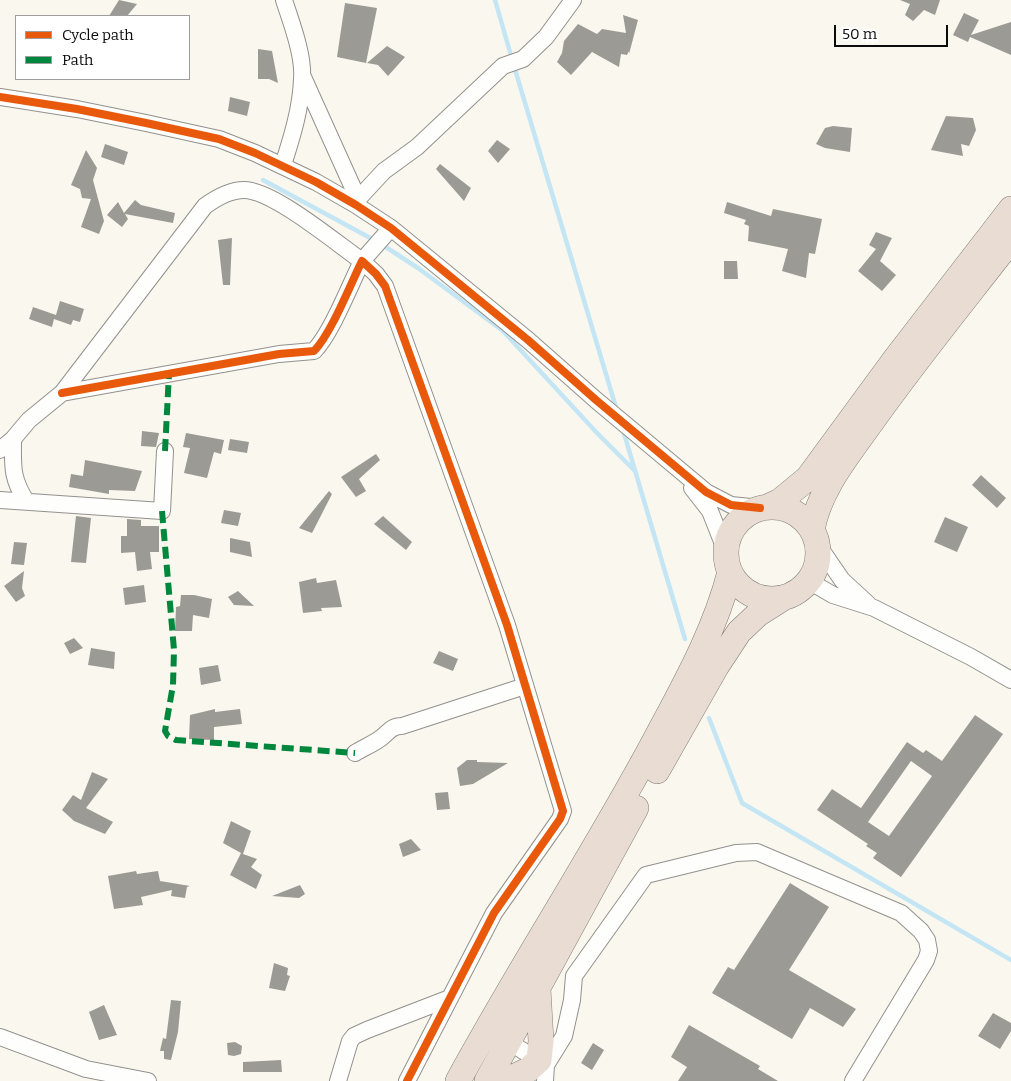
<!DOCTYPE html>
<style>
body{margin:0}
#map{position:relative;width:1011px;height:1081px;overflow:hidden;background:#faf7ee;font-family:Bitter,serif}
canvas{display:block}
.legend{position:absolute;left:15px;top:15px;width:175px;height:65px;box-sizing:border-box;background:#fff;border:1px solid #9d9d9d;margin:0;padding:6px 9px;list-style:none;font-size:15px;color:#0b0b0b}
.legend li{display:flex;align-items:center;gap:10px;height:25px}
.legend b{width:25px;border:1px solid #9d9d9d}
.scale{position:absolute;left:834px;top:25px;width:114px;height:22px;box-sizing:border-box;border:2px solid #0b0b0b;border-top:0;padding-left:6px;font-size:15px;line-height:18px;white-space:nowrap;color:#0b0b0b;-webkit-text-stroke:4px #fff;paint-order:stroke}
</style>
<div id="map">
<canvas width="1011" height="1081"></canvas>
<ul class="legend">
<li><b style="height:6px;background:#e8590c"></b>Cycle path</li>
<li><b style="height:6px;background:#00873e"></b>Path</li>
</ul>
<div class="scale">50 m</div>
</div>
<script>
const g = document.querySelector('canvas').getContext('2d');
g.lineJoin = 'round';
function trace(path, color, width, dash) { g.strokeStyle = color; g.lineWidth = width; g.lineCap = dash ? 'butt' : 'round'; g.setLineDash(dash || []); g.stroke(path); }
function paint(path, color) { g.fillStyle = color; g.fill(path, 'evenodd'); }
const stream = new Path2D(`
 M495,0L512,59
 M514,66L617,411
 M263,180L374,240
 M381,244L418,268L503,331L597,433L635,471
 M623,430L685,639
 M709,718L742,803L1011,960`);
const building = new Path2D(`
 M119,0L137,4L127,16H109Z
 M900,0H940L935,15L924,10L913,21L905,15L910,4Z
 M345,3L377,8L366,63L337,57Z
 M964,13L979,20L971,35L1011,22V55L970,37L968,42L953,35Z
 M623,15L638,20L629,54V51L627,55L621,54L619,67L592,52L571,75L557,62L562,53L564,41L578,24L597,34L602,29L626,33Z
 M387,46L405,57L388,76L378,65L367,63Z
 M258,49L272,51L278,83L269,79H258Z
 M230,97L250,102L247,116L228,111Z
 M946,116L973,118L976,130L969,146L961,144L963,156L931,150Z
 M833,126L852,128L850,152L825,148L816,144L825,128Z
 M497,140L510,149L498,163L488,151Z
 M105,144L128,152L124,165L101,157Z
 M86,150L97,168L93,180L104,221L99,234L81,227L91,199L82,198L80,189L71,185Z
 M440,164L471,188L464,201L436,169Z
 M135,200L141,205L175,213L173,223L125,214L128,219L122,227L107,215L118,202L124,213Z
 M727,202L771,216L773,209L822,219L815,254L809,253L806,278L782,271L788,249L748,241L749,226L744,224L746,220L724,213Z
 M876,232L892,238L880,261L896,275L882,291L858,271L876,249L869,245Z
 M232,238L230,285H223L218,240Z
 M724,261H737L738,279H724Z
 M60,301L84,309L80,322L73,320L71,325L54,319L52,327L29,319L33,307L56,315Z
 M142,431L159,433L156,447L141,446Z
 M186,433L224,440L221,454L214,452L207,478L184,473L190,448L183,447Z
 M230,439L249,442L247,453L228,450Z
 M376,454L380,460L359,479L366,491L356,497L341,477Z
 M85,460L142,471L135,491L109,490V494L69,487L71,474L83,476Z
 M981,475L1006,498L997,508L972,485Z
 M329,491L332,494L312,533L299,528Z
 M224,510L241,513L238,526L221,523Z
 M76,516L91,518L86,563L71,562Z
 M383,516L412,542L406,550L374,524Z
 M945,517L968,527L957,552L934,542Z
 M127,519L141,520V526H159V552H150L152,569L137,571L135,552L121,553V536H127Z
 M230,538L250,542L252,557L230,552Z
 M14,542L27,543L24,565L11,564Z
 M24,571L22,588L25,596L16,602L4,586Z
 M316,578L317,583L336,580L342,607L321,608L322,611L303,613L299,582Z
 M144,585L146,602L125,605L123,588Z
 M238,591L254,606L234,605L228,597Z
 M181,595H194L212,599L209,618L193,615L192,631H175L176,607L180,606Z
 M74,638L83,648L70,654L64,643Z
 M91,648L115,652L114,669L88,665Z
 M439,651L458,659L453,671L433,663Z
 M218,665L221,681L201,685L199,668Z
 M215,709V712L240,709L242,724L214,727V740L189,739L190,715Z
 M975,715L1003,734L901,877L873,858L877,853L866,846L868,844L817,810L832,789L861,808L907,742L923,753L926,750L942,761ZM911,761L932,776L889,836L868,822Z
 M467,760H477V762L508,763L473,784L460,786L457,768Z
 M92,772L108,779L86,808L113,822L105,834L74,821L62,810L73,795L81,800Z
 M448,792L450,809L437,810L435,793Z
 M231,821L251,831L243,854L257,859L251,867L262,875L256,889L230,875L241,853L223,843Z
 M411,839L421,850L403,857L399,844Z
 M136,871L137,874L158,871L160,881L190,886L187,887L185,898L171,896L172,890L141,897L143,905L114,909L108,876Z
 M790,883L829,907L789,970L856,1009L843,1027L810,1008L792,1039L712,993L728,967L734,970Z
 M300,885L305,894L299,898L272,896Z
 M274,963L288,968L287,975L290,976L285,991L269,988Z
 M171,1000L181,1001L178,1032L171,1060L164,1059V1051H160L163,1038L166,1039Z
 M104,1005L117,1035L99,1040L89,1012Z
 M993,1013L1011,1023V1031L1000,1049L978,1036Z
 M689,1025L760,1066L758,1069L778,1081H678L687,1067L671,1057Z
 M235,1042L242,1046L241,1054L234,1056L228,1055L227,1043Z
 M593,1043L604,1050L592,1070L581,1063Z
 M281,1060L282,1072H243V1062Z`);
const minor = new Path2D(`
 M303,77L358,199
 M0,97L77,109L146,123L219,139L255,153L316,182L356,205L391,228L528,340L596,400L706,492L731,505L760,508
 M283,165C292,137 301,108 302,79C304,55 291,22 284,0
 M356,205L358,199L384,171L417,147L503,66L523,59L546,37L573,0
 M62,393L279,354L314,351C331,334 350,285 362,261L376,274L385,286L507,625L563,811L560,819L494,913L407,1081
 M13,439C13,466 11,477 26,501
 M0,450L13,439L29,420L62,393L205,206C216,198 229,190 244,190C273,190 336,243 362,261L391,228
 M692,488L710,511L725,549
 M0,500L162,511L165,451
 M818,545L842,580L868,604
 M809,581L833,595L874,608L971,657L1011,680
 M355,753C363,748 373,744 381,738C389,732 391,726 402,726L525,686
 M0,1037L86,1069L148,1081
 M509,1042L544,1064
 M338,1081L350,1041L354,1036L367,1030L450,998
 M545,1081L546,1065L564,1036L572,1000L574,976L646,875L736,853L757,852L901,913L921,931L927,940L929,951L926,960L853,1081`);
const highway = new Path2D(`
 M726 553a46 46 0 1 1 92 0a46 46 0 1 1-92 0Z
 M767,507L780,501L808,478L896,358L1011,209
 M812,530C819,491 845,459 868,427C913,363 963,302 1011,240
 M657,771L716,667L739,632L758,614L785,597
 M458,1081C520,967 591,859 653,744C682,689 714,634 730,572
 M487,1081L636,808
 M505,1081L528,1070L539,1060L541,1041L538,989`);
const quiet = new Path2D(`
 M165,451L169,373
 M162,511L174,650L173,685L165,731L168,736L176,740L355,753`);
const cycleway = new Path2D(`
 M0,97L77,109L146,123L219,139L255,153L316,182L356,205L391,228L528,340L596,400L706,492L731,505L760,508
 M62,393L279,354L314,351C331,334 350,285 362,261L376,274L385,286L507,625L563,811L560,819L494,913L407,1081`);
trace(stream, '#c4e6f4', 4.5);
paint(building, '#9c9a94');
trace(minor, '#93918d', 18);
trace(highway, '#807f7a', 26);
trace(minor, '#fefefc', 16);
trace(highway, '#e9ddd3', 25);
trace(quiet, '#00873e', 6, [12, 6]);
trace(cycleway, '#e8590c', 8);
</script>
